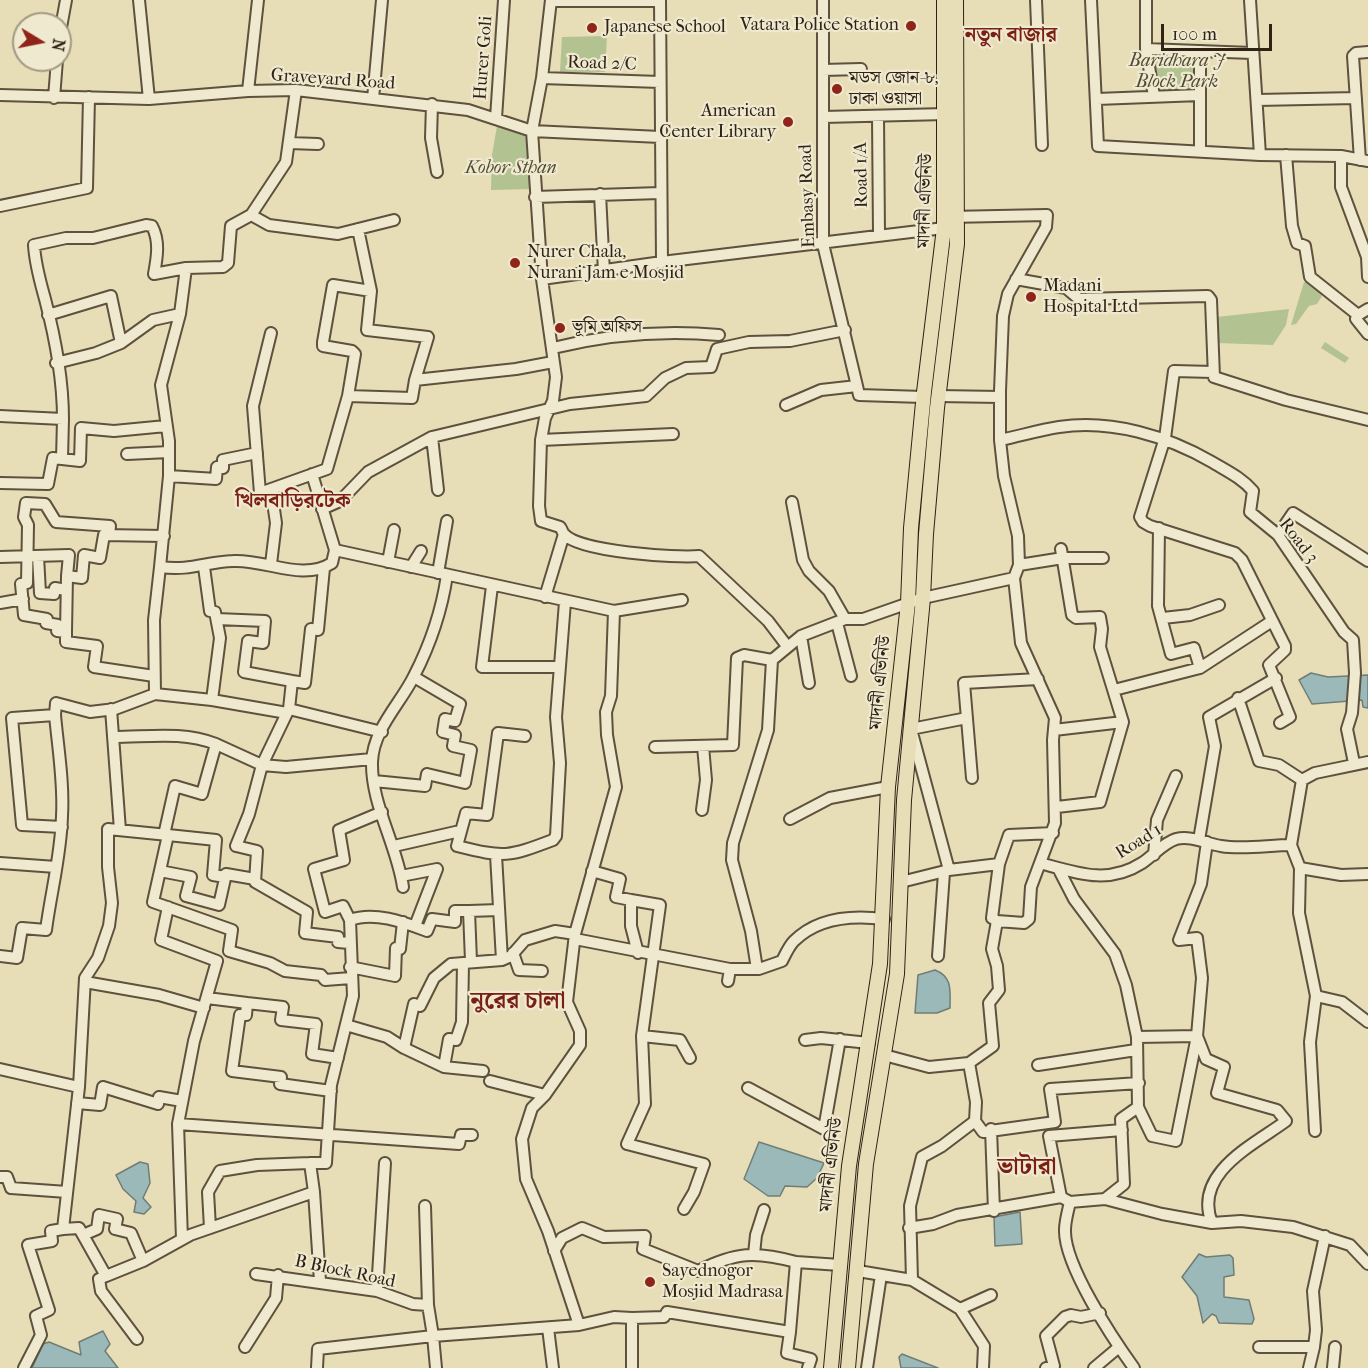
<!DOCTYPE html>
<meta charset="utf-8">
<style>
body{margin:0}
#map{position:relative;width:1368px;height:1368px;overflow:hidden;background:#e7ddb7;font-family:"IM FELL French Canon",serif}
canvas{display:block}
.north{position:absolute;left:12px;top:12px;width:60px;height:60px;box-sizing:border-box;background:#efe9d0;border:2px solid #a39985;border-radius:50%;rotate:100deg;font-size:16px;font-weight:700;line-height:24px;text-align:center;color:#302215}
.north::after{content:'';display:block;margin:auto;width:21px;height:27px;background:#8f2418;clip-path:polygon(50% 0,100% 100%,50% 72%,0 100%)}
.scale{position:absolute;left:1161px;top:24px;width:111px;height:27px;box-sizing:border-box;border:3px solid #302215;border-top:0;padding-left:8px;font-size:18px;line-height:21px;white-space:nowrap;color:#302215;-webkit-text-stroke:4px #efe9d0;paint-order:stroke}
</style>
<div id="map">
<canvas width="1368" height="1368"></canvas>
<div class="north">N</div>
<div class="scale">100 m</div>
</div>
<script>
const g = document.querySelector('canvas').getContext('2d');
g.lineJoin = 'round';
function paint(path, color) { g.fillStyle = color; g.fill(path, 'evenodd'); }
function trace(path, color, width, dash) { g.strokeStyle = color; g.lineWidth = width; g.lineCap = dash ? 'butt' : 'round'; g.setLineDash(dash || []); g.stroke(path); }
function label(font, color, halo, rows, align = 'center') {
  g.font = font + ' "IM FELL French Canon","Noto Serif Bengali",serif'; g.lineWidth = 4.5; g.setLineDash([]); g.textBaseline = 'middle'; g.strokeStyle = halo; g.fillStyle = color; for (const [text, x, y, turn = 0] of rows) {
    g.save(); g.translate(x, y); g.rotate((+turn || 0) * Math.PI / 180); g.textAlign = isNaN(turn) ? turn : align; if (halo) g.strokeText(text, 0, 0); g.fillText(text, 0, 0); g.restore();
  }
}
const green = new Path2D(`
 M607,36L605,72H560L562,37Z
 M1155,52H1198L1197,94L1157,93Z
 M497,126L528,131L533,189L491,190L492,155Z
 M1304,282L1312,284L1322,296L1317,304L1309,306L1296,324L1291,325Z
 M1289,309L1286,325L1273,345L1218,343L1217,317Z
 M1325,342L1349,358L1345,363L1321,348Z`);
const water = new Path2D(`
 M1311,673L1328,677L1368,675V708L1363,707L1362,700L1312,704L1299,680Z
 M935,970C953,977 950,991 950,1008L937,1013H915L918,975Z
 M759,1142L824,1163L817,1178L807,1187L785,1186L780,1196H768L744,1179Z
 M140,1162L148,1164L150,1183L143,1198L151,1207L144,1214L134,1212L136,1201L123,1189L116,1175Z
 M1020,1212L1022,1244L995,1246L994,1217Z
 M1199,1254L1206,1257L1230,1255L1233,1258L1234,1275L1224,1277V1297L1249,1300L1254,1319L1252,1324L1219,1323L1216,1316L1212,1314L1203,1323L1197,1296L1182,1277Z
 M103,1331L110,1344L105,1351L118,1368H32L43,1344L49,1342L81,1355L79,1342Z
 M902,1354L938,1368H901L899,1357Z`);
const minor = new Path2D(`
 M139,0L149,99
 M551,0L542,78L532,131L542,279L556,377L553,401L545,418L541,440L539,506L541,521L560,527C562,529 562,532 564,534C579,552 676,558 699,556L768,621L787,646
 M660,0L662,262
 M823,0V244L857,386L859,395L923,397
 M1036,0L1042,145
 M1091,0L1098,146L1260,155L1341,156L1368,161
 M1146,0V49L1154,96
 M1250,0L1260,155
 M551,1H660
 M60,33L66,0
 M1146,49L1252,53
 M1200,51V151
 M823,70L861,69
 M542,78L660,82
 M296,90L286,162L251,215L231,226L228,263L223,267L186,268L180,314L161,385L169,441V476L160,567C191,571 205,562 233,561C266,559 302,582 332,563L335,550L614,611L682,600
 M248,91L258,0
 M0,95L149,99L248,91L296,90L468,110L532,131L660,137
 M54,98L57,60
 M373,99L382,0
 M1097,99L1200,95
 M1257,100L1356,98
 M432,104L431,138L437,172
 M878,116L879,234
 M823,117L946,114
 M496,118L504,0
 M289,143L318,144
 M1286,155L1292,226L1297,243L1305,246L1310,277L1358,315
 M1341,156V187L1367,257L1368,277
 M1360,160L1353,56L1356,53L1368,52
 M600,194L604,272
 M535,197L660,193
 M0,206L87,188L89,97
 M251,215L269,225L338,234L394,220
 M949,217L1047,215L1046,227L1008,294L1003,316L1000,391V440L1004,476L1018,536L1019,565L1014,578L1021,643L1055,718L1053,740L1055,823L1031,887L1029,919L1024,923L997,921L992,949L997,966L999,990L989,1003L993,1046L969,1063L976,1102L975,1121L942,1146L922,1157L910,1206L912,1280L960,1309L984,1346L983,1368
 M542,279L662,262L944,228
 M1016,279L1066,288L1079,299L1208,296L1211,300L1214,377L1286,400L1368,420
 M371,291L367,330L428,337L415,380
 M1368,309L1358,315L1356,319L1368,334
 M48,315L111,296L121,343
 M553,348C606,335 663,330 719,335
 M56,363L96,353L121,343L153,320L180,314
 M1213,372L1174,371L1165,438L1140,517L1143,522L1150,526L1235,553L1242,560L1285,646V650L1269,665L1290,717L1280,723
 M348,396L355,354L352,351L323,346V342L333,285L371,291L358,229
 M938,396L1000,397
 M786,405L821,390L857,386
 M0,416L63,419C63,380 55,337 45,299C40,281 35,264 34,245L66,238H93L146,225L152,226C160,241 157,258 154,274L186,268
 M432,437L438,490
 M541,440L673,434
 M1000,440C1020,436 1039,430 1059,427C1111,419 1167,436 1212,462C1227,471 1242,478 1253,491L1250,512L1278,535L1344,632L1353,640L1355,673L1352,713L1347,729L1354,763
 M127,454L169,452
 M62,459L80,461L81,428L114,431L166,426
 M312,474L335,550
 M169,476L216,479L217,467L223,468V460L257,453
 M0,483L48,484L53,458L62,459L63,419
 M271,489L327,469L348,396L412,398L415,380L516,369L553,362
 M792,502L803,560L809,571L829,591L845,619
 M322,509L340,501L368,472L432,437L570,404L646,396L665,378L686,368L711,367L717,349L749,342L790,341L845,330
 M1159,528L1158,606L1171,654L1194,648L1200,668
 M1278,535L1293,513L1368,561
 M38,556L40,593L54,594L55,588L66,590
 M0,557L69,555L67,576L82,578L84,555L100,558L104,535L164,536
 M388,562L394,530
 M271,564L276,523L271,489L260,493L253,406L271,333
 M1019,565L1063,558H1103
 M204,567L210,611L215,612L220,638L212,700
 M411,567L421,551
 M438,573L447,521
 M67,576L66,632L57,631L58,625L46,623L47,619L24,615L21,584L27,583L28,525L24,517L26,503L45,504L56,522L110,526L109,535
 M492,586L482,667H560
 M545,597L564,534
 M0,603L23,599
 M1163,618L1190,615L1219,605
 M217,619L265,621L263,643L248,641L244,672L292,681
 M837,623L851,676
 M66,632V642L97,646L94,667L154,676
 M801,636L809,683
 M1114,690L1200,668L1272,621
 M155,694L154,620L160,567
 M1238,698L1259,761L1279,765L1302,780
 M111,709L120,830
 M289,709L292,681L305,683L311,629L318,630L324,568
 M287,713L262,765L249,814L236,846L257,851L255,882L307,912L305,933L338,937V942L349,943
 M55,715L12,718L22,825L62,827
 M1054,730L1123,722
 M525,736L498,733L487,815L466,813L457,846C505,858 508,857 553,840L556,836L560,763L556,717L565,602
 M113,737C149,737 182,731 216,744
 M655,747L733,745L737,658L744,655L772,660
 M1368,762L1315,773L1302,780L1291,845L1300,868L1299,913L1316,996L1342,1002L1368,1022
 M972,778L964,683L1038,679
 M374,781L425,786L427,774L465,783L471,750L453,746L455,735L443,732L445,719L455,721L460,704L414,677
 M1057,807L1100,802L1123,722L1100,647L1102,629L1100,617L1076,618L1072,615L1061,549
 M702,810L706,780L703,746
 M790,819L830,798L888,787
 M164,835L175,786L202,794L216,744L262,765L286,767L372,759
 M168,835L216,840L213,875L225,877
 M1199,840L1215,746L1209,717L1276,678
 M394,846L460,831
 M496,855L502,960
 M1154,855L1157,820L1176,776
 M0,863L56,867
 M1040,863C1077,873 1108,885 1142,863C1153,856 1163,843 1176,839C1191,835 1207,844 1221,846C1243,850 1269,845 1291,845
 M1058,868L1074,899L1115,954L1126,985L1137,1037L1138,1107L1152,1136L1176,1141L1197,1036L1202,978L1197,938L1179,940L1201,884L1207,842
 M1300,868L1341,875L1368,874
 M949,870L911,729L967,718
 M160,871L191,877L186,896L219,905L226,874L255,879
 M592,871L620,879L616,897L631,900V926L638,953
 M401,876L437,869L415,926
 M901,882L949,870L999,864
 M403,887C397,845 371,804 372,762C373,729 401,703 414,676C430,645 442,609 447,575
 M631,900L660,905L642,1036L645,1104L627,1144L704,1164L694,1192L684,1209
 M168,907L161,940L217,961L194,1041L178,1124L459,1144L461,1135H472
 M350,920L343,906L325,912L314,869L344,860L339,830L382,812
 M997,921L992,918L999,864L1009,835L1053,833
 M575,939L730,969L728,981
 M513,953L519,970L542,971
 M0,956L17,958L22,928L46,930C51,892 61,855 62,816C64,783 58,748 55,715L56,703L90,712L115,709L155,694L212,700L287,713L289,709L382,732
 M938,956L944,873
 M471,961L469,911L499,910
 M350,967L395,976L396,948L400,949L403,922
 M730,969H759L782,961C785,955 789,946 794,941C818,917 853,915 884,919
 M757,969L751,931L732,860L733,843L768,730L772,660L801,636L845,619H863L923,598L1014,578
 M351,978L325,980L321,975L285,971L270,963L229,951L232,930L153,902L168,835L108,829V867L112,903L109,926L98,958L85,978L79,1087L63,1229L79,1228L106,1276L143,1261L190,1235L314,1192L310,1163H326L331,1085L353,996L350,920C374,911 403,922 427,931L432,919L455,922V911H469
 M85,982L159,995L204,1008
 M207,998L247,1003L246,1015H240L232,1071L281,1077L280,1084L331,1091
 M247,1003L283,1007L281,1020L316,1024L312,1054L338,1058
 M346,1025L387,1037L404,1048
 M642,1036L680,1040L690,1058
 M1137,1037L1197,1036L1206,1059L1224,1067L1217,1093L1277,1110L1286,1121C1255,1144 1192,1173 1212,1223
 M805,1040L821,1038L869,1043
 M884,1055L929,1067L969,1063
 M1038,1065L1136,1050
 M444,1067L449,1039L456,1040L462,1022L463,963
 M0,1069L79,1087
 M483,1071L444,1067L404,1048L414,1004L420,1006L434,978L451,964L502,960L511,956L525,940L555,931L575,934
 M490,1081L545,1095
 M748,1088L824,1129L840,1039
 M77,1103L100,1105L103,1087L158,1104L159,1097L182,1101
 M975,1121L983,1132L1055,1122L1050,1089L1139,1083
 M178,1124L182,1239
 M991,1129L994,1211
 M1315,1131L1310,1042L1316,996
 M0,1177H7L11,1188L67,1192
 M314,1192L320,1281
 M1061,1197L1049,1136L1122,1130
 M1105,1199L1162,1214L1212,1223L1241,1221L1293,1227L1350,1245L1368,1264
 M1070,1202C1068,1211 1065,1221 1065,1230C1064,1265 1113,1339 1134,1368
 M210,1228L208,1192L220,1171L257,1165L310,1163
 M909,1228L933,1224L957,1215L1061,1197L1070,1202L1105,1199L1124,1184L1121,1119L1138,1107
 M83,1235L97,1229L99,1215L117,1219L115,1229L131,1233L143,1261
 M554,1251L562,1238L582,1228L604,1237L645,1236L643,1249L698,1271C736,1252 755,1251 796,1262L790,1332L667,1312L664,1317L632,1318
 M754,1254L756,1235L764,1210
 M796,1262L840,1265
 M858,1271L912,1280
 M256,1274L377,1291L413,1304L428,1305
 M106,1276L99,1279L101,1291L137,1339
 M377,1291L385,1163
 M960,1309L991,1295
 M579,1325L614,1317L632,1318V1368
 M548,1328L553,1368
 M790,1332L787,1353L811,1359L808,1368
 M245,1347L276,1298L278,1275
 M1259,1347H1314L1309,1368
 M1314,1347L1316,1330L1313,1291L1325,1236
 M24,1368L41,1335L36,1316L49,1310L28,1245L52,1241L51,1231L63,1229
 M317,1368L318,1349L433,1336L428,1305L425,1206
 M436,1368L433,1336L579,1325L548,1231L526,1179L522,1139L532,1108L545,1095L580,1045V1031L567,1002L575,934L616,787L607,735L606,712L611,696L614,611
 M867,1368L881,1275
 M1046,1368L1054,1366L1046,1336L1065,1317L1071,1315L1081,1317L1100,1313
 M1094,1368L1119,1347
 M1333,1368L1335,1347`);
const major = new Path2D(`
 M831,1368L849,1166L880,964L888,787L908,603L911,528L924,392L944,228V0
 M848,1368L866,1164L897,974L904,800L923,598L926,534L937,408L957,244L956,0`);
const markers = [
 [911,26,6,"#8f2418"],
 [592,28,6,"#8f2418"],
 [837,89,6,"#8f2418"],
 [788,122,6,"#8f2418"],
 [515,263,6,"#8f2418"],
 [1031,297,6,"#8f2418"],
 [560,328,6,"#8f2418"],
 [650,1282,6,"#8f2418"]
];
const poiNames = [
 ["Vatara Police Station",899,26,"right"],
 ["Japanese School",604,28],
 ["মডস জোন-৮,",849,79],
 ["ঢাকা ওয়াসা",849,100],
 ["American",776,112,"right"],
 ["Center Library",776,133,"right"],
 ["Nurer Chala,",527,253],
 ["Nurani Jam e Mosjid",527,274],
 ["Madani",1043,287],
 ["Hospital Ltd",1043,308],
 ["ভূমি অফিস",572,328],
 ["Sayednogor",662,1272],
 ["Mosjid Madrasa",662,1293]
];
const streetNames = [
 ["Hurer Goli",484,58,-86],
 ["Road 2/C",602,64,2],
 ["Graveyard Road",333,80,4],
 ["Road 1/A",862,175,-91],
 ["Embasy Road",808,196,-92],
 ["মাদানী এভিনিউ",926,201,-88],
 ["Road 3",1298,541,52],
 ["মাদানী এভিনিউ",881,683,-84],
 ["Road 1",1139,842,-32],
 ["মাদানী এভিনিউ",832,1165,-83],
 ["B Block Road",345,1272,12]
];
const parkNames = [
 ["Baridhara J",1177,62],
 ["Block Park",1177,83],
 ["Kobor Sthan",511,169]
];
const quarterNames = [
 ["নতুন বাজার",1011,36],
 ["খিলবাড়িরটেক",293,502]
];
const districtNames = [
 ["নুরের চালা",518,1002],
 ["ভাটারা",1027,1168]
];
paint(green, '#b2c291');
paint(water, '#9bb9b9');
trace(water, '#707d77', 1.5);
trace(minor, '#5e513e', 14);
trace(major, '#302215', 16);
trace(minor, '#efe9d0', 10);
trace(major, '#e7ddb7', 14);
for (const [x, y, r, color] of markers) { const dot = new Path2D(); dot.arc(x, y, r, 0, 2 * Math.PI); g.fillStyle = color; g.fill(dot); trace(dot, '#efe9d0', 2); }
label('18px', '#302215', '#efe9d0', poiNames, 'left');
label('18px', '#302215', '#efe9d0', streetNames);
label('italic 18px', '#504a34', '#efe9d0', parkNames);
label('bold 21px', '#7a1f14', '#efe9d0', quarterNames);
label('bold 24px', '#7a1f14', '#efe9d0', districtNames);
</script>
